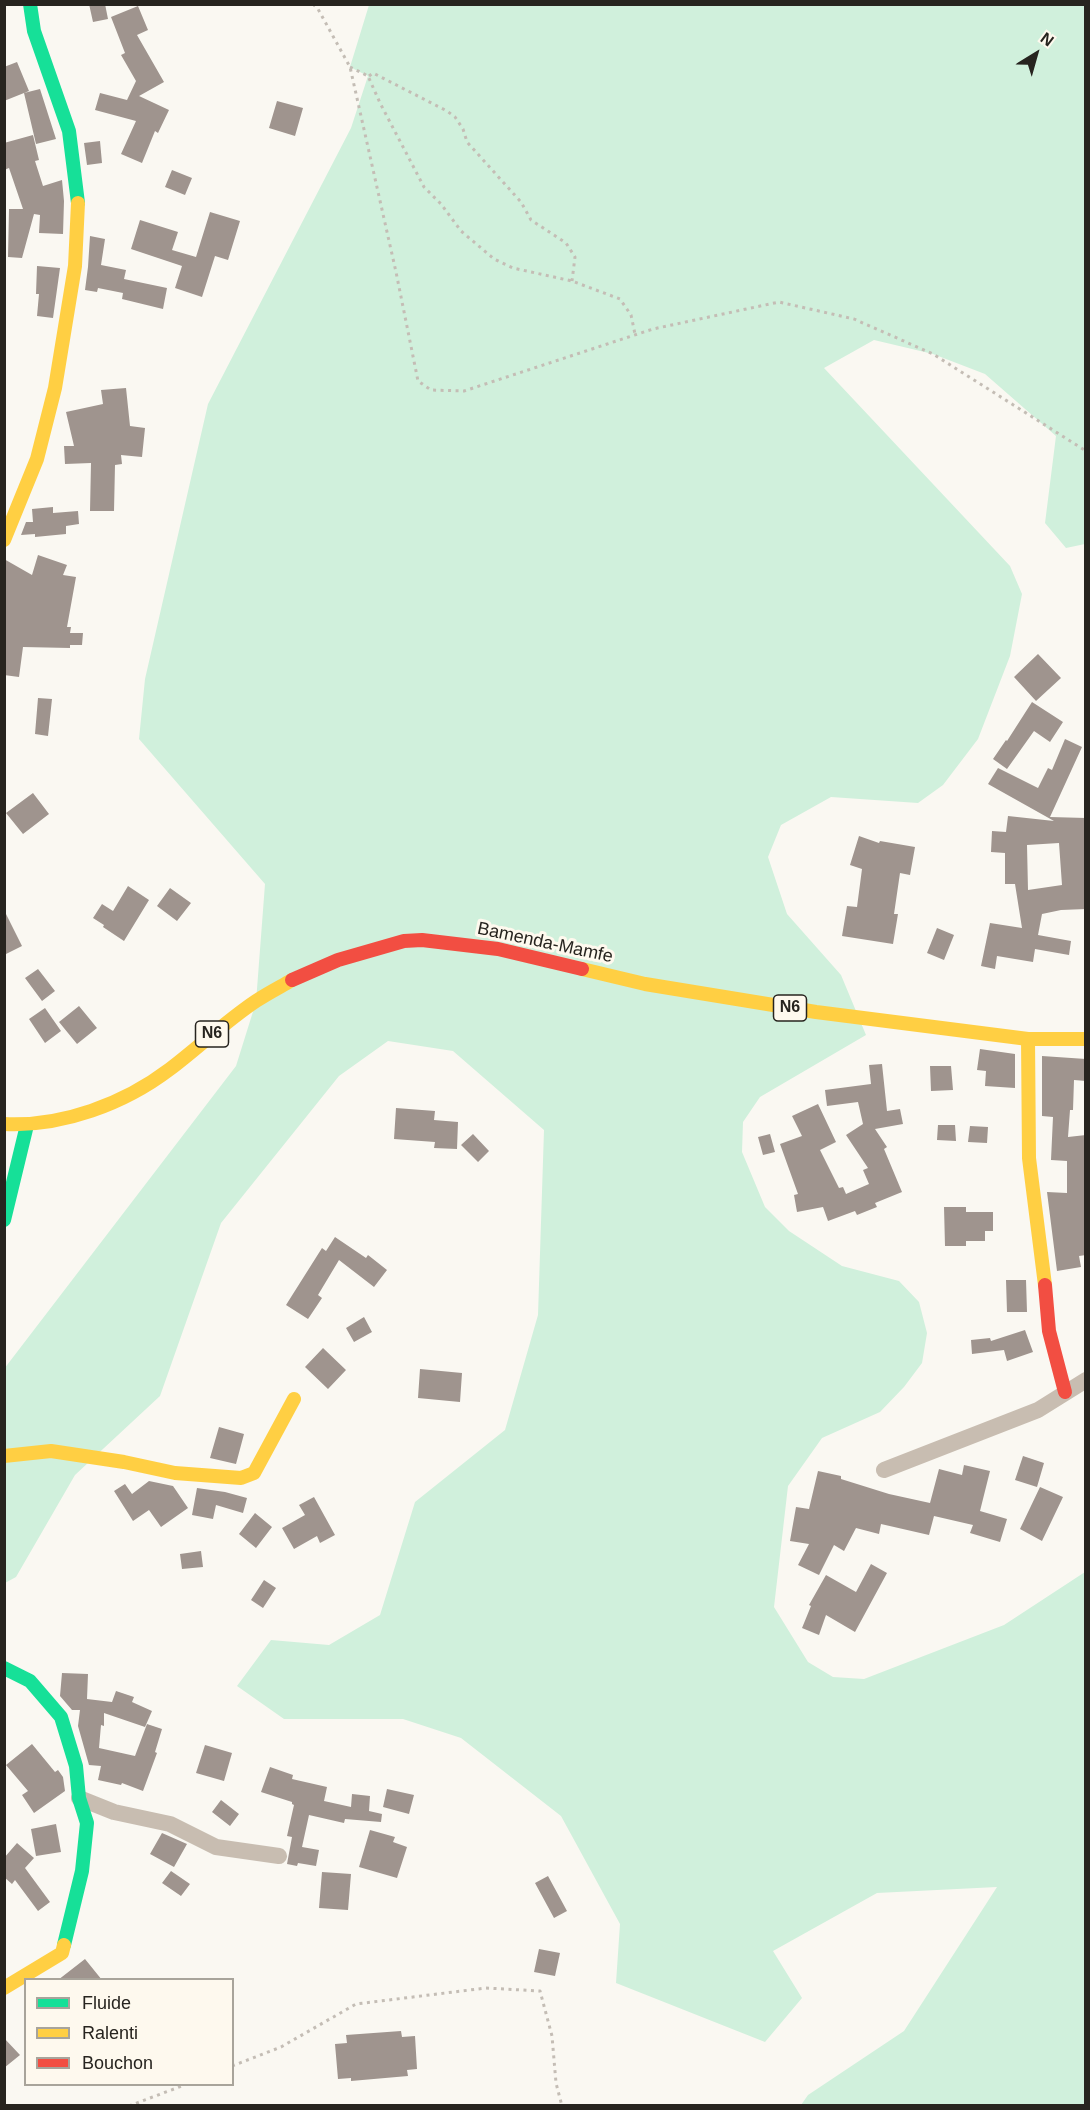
<!DOCTYPE html>
<style>
body{margin:0}
#map{position:relative;width:1090px;height:2110px;overflow:hidden;background:#faf8f2;font-family:Helvetica,sans-serif}
canvas{display:block}
.frame{position:absolute;inset:0;border:6px solid #27241f;pointer-events:none}
.legend{position:absolute;left:24px;top:1978px;width:210px;height:108px;box-sizing:border-box;background:#fef9ee;border:2px solid #a8a49b;margin:0;padding:8px 10px;list-style:none;font-size:18px;color:#27241f}
.legend li{display:flex;align-items:center;gap:12px;height:30px}
.legend b{width:30px;border:2px solid #a8a49b}
.north{position:absolute;left:1006px;top:24px;width:60px;height:60px;-webkit-text-stroke:4px #fef9ee;paint-order:stroke;rotate:37deg;font-size:16px;font-weight:700;line-height:24px;text-align:center;color:#27241f}
.north::after{content:'';display:block;margin:auto;width:21px;height:27px;background:#27241f;clip-path:polygon(50% 0,100% 100%,50% 72%,0 100%)}
</style>
<div id="map">
<canvas width="1090" height="2110"></canvas>
<div class="frame"></div>
<ul class="legend">
<li><b style="height:8px;background:#16e098"></b>Fluide</li>
<li><b style="height:8px;background:#ffcf43"></b>Ralenti</li>
<li><b style="height:8px;background:#f24e42"></b>Bouchon</li>
</ul>
<div class="north">N</div>
</div>
<script>
const g = document.querySelector('canvas').getContext('2d');
g.lineJoin = 'round';
function paint(path, color) { g.fillStyle = color; g.fill(path, 'evenodd'); }
function trace(path, color, width, dash) { g.strokeStyle = color; g.lineWidth = width; g.lineCap = dash ? 'butt' : 'round'; g.setLineDash(dash || []); g.stroke(path); }
function label(font, color, halo, rows, align = 'center') {
  g.font = font + ' Helvetica,sans-serif'; g.lineWidth = 6; g.setLineDash([]); g.textBaseline = 'middle'; g.strokeStyle = halo; g.fillStyle = color; for (const [text, x, y, turn = 0] of rows) {
    g.save(); g.translate(x, y); g.rotate((+turn || 0) * Math.PI / 180); g.textAlign = isNaN(turn) ? turn : align; if (halo) g.strokeText(text, 0, 0); g.fillText(text, 0, 0); g.restore();
  }
}
const green = new Path2D(`
 M369,5H1085V544L1066,548L1045,523L1056,436L985,374L933,354L874,340L824,368L1010,566L1022,594L1010,656L978,739L943,785L918,803L831,797L781,825L768,857L787,914L841,975L866,1035L760,1097L743,1122L742,1152L765,1207L789,1231L842,1266L899,1281L919,1302L927,1333L922,1363L904,1387L880,1412L822,1438L788,1486L774,1607L808,1662L833,1677L864,1679L1004,1625L1085,1572V2105H801L808,2095L904,2031L997,1887L877,1893L773,1951L802,1998L765,2042L616,1983L620,1924L561,1816L461,1738L403,1719H284L237,1686L271,1640L329,1645L380,1615L415,1502L505,1430L538,1315L544,1130L453,1051L388,1041L339,1076L221,1223L160,1396L75,1475L16,1577L5,1583L4,1369L236,1066L256,1002L265,884L139,739L145,679L208,404L351,128L368,76L350,67Z`);
const building = new Path2D(`
 M89,4H105L108,19L93,22Z
 M138,6L148,30L137,35L164,82L139,96L169,110L158,133L155,131L142,163L121,154L136,121L95,110L100,93L127,100L136,81L121,55L125,53L111,17Z
 M17,62L29,91L24,93L40,89L56,139L36,144L24,93L4,101V67Z
 M277,101L303,108L295,136L269,128Z
 M33,135L39,160L35,161L43,186L62,180L64,201L63,234L39,233L40,215L34,214L22,258L8,257L9,209H23L9,168L4,170V143Z
 M100,141L102,163L87,165L84,143Z
 M172,170L192,178L185,195L165,187Z
 M210,212L240,221L228,260L215,256L202,297L175,288L182,266L131,249L140,220L178,232L172,250L196,257Z
 M90,236L105,239L101,265L126,270L124,279L167,288L163,309L122,299L123,293L98,288L97,292L85,290L88,267Z
 M37,266L60,268L53,318L37,316L39,294H36Z
 M126,388L130,426L145,428L142,457L121,455L122,464L115,465L114,511H90L91,463L65,464L64,446H74L66,412L103,404L101,390Z
 M53,507V513L78,511L79,524L66,526V534L35,537V534L21,535L26,522H33L32,509Z
 M38,555L67,565L63,575L76,577L67,627H71L70,633H83L82,645H70V648L23,647L19,677L4,675V559L32,575Z
 M1038,654L1061,678L1036,701L1014,677Z
 M38,698L52,699L48,736L35,734Z
 M1032,702L1063,722L1050,742L1034,731L1007,769L993,759L1006,740L1007,741Z
 M1065,739L1082,747L1050,817L1086,818V909L1061,910L1042,914L1038,935L1071,941L1069,955L1035,949L1033,962L997,956L995,969L981,966L990,923L1022,928L1015,884H1005V853L991,852L992,831L1006,832L1008,816L1054,821L988,784L998,768L1038,788L1048,768L1052,770ZM1059,843L1062,885L1028,890L1027,845Z
 M33,793L49,814L23,834L6,813Z
 M859,836L879,843L880,841L915,847L910,875L900,873L894,914H898L893,944L842,936L847,906L857,907L862,869L850,865Z
 M128,886L149,900L124,941L103,927L104,925L93,918L102,904L113,911Z
 M170,888L191,903L177,921L157,906Z
 M4,910L22,946L4,955Z
 M937,928L954,935L944,960L927,953Z
 M38,969L55,991L42,1001L25,978Z
 M79,1006L97,1028L77,1044L59,1022Z
 M45,1008L61,1031L45,1043L29,1019Z
 M980,1049L1015,1054V1088L985,1086L986,1071L977,1070Z
 M1042,1056L1086,1059V1081L1074,1080L1073,1110H1070L1068,1137L1086,1135V1255L1079,1256L1081,1267L1057,1271L1047,1192L1067,1193V1161L1051,1160L1053,1117L1042,1116Z
 M882,1064L887,1111L900,1109L903,1124L875,1129L887,1147L884,1149L902,1192L875,1203L877,1207L857,1215L855,1211L828,1221L823,1207L797,1212L794,1195L798,1194L780,1144L802,1136L792,1116L818,1104L836,1142L820,1150L839,1188L843,1187L846,1194L869,1184L863,1170L868,1168L846,1135L863,1124L858,1102L827,1106L825,1090L871,1084L869,1065Z
 M930,1066H951L953,1090L931,1091Z
 M396,1108L435,1111L434,1120L458,1122L457,1149L434,1148L435,1142L394,1139Z
 M938,1125H955L956,1141L937,1140Z
 M970,1126L988,1127L987,1143L968,1142Z
 M473,1134L489,1151L478,1162L461,1145Z
 M770,1134L775,1152L763,1155L758,1137Z
 M944,1207H966V1212H993V1231H985V1241H966V1246H945Z
 M335,1237L366,1258L368,1255L387,1270L374,1287L339,1260L318,1295L322,1298L308,1319L286,1305L322,1248L326,1251Z
 M1006,1280H1026L1027,1312H1007Z
 M364,1317L372,1332L354,1342L346,1328Z
 M1025,1330L1033,1352L1007,1361L1004,1350L972,1354L971,1340L990,1338L991,1341Z
 M323,1348L346,1370L328,1389L305,1367Z
 M420,1369L462,1373L460,1402L418,1398Z
 M219,1427L244,1434L236,1464L210,1458Z
 M1023,1456L1044,1463L1037,1487L1015,1480Z
 M964,1465L990,1471L980,1511L1007,1519L1000,1542L970,1533L973,1525L934,1516L929,1535L881,1524L879,1534L856,1528L844,1551L834,1545L819,1575L798,1565L809,1544L790,1541L796,1507L809,1509L818,1471L841,1476V1479L889,1494L930,1503L939,1469L962,1475Z
 M149,1481L173,1486L188,1508L161,1527L149,1510L133,1521L114,1491L125,1484L132,1494Z
 M1040,1487L1063,1497L1042,1541L1020,1529Z
 M197,1488L225,1492L247,1498L243,1513L216,1505L213,1519L192,1515Z
 M314,1497L335,1535L320,1543L317,1536L294,1549L282,1528L305,1515L299,1505Z
 M255,1513L272,1527L256,1548L239,1534Z
 M201,1551L203,1567L182,1569L180,1554Z
 M871,1564L887,1573L855,1632L826,1615L819,1635L802,1628L811,1606L809,1605L826,1575L856,1592Z
 M264,1580L276,1588L263,1608L251,1600Z
 M62,1673L88,1674L87,1699L112,1702L116,1691L134,1697L132,1702L152,1711L145,1727L104,1713V1726L101,1725L99,1748L135,1756L147,1724L162,1729L155,1752L157,1753L143,1791L122,1783L121,1785L98,1780L101,1766L89,1765L78,1726L80,1710H72L60,1696Z
 M32,1744L55,1772L58,1770L63,1777L65,1791L34,1813L22,1795L28,1791L6,1765Z
 M205,1745L232,1753L224,1781L196,1773Z
 M270,1767L293,1775L292,1779L327,1787L324,1801L351,1807L352,1794L370,1796L369,1811L382,1814L381,1822L345,1819L344,1823L309,1815L302,1847L319,1850L316,1866L298,1863L297,1866L287,1864L292,1837L287,1836L294,1805L292,1804V1802L261,1792Z
 M387,1789L414,1795L409,1814L383,1807Z
 M221,1800L239,1814L230,1826L212,1812Z
 M56,1824L61,1852L36,1856L31,1829Z
 M370,1830L395,1837L393,1842L407,1847L397,1878L359,1867Z
 M162,1833L187,1844L174,1867L150,1854Z
 M17,1843L34,1858L25,1868L50,1902L38,1911L15,1880L12,1884L4,1877V1858Z
 M171,1871L190,1884L181,1896L162,1883Z
 M322,1872L351,1874L348,1910L319,1908Z
 M548,1876L567,1911L554,1918L535,1883Z
 M539,1949L560,1953L555,1976L534,1972Z
 M85,1959L102,1980H58Z
 M401,2031L402,2037L415,2036L417,2069L407,2070L408,2076L351,2081V2078L338,2079L335,2044L347,2043L346,2035Z
 M4,2038L20,2055L4,2068Z`);
const path = new Path2D(`
 M313,4L318,9L350,67L396,272L418,381L431,390L464,391L653,329L779,302L854,319L933,354L1086,451
 M350,67L368,76L380,103L424,187L441,204L461,231L494,259L513,268L572,281L620,299L631,315L635,334
 M369,76L373,73L447,111L455,117L463,129L467,142L521,202L531,220L566,243L575,257L572,281
 M232,2066L281,2047L356,2004L486,1988L540,1991L552,2036L556,2083L562,2106
 M129,2106L187,2084`);
const street = new Path2D(`
 M884,1470L1038,1410L1086,1380
 M79,1798L114,1812L170,1824L216,1847L279,1856`);
const fast = new Path2D(`
 M30,4L34,31L69,131L78,203
 M4,1220L27,1125
 M4,1668L30,1681L61,1717L76,1766L79,1798L87,1823L82,1871L64,1945`);
const slow = new Path2D(`
 M4,540L37,459L55,388L75,266L78,203
 M582,969L645,984L816,1012L1028,1039H1086
 M1028,1039L1029,1158L1045,1285
 M4,1124C62,1127 124,1104 170,1069C199,1047 226,1021 256,1001C268,993 280,987 292,980
 M4,1456L51,1451L124,1462L175,1473L241,1478L254,1473L294,1399
 M4,1988L62,1953L64,1945`);
const jam = new Path2D(`
 M292,980L338,960L404,941L422,940L498,949L582,969
 M1045,1285L1049,1331L1065,1392`);
const shields = [
 [790,1008,33],
 [212,1034,33]
];
const shieldNames = [
 ["N6",790,1008],
 ["N6",212,1034]
];
const streetNames = [
 ["Bamenda-Mamfe",545,943,12]
];
paint(green, '#d0f0dc');
paint(building, '#9f948e');
trace(path, '#c4bdb5', 3, [3, 4.5]);
trace(street, '#c8bdb1', 16);
trace(fast, '#16e098', 14);
trace(slow, '#ffcf43', 14);
trace(jam, '#f24e42', 14);
for (const [x, y, w] of shields) { const box = new Path2D(); box.roundRect(x - w / 2, y - 13, w, 26, 4.5); g.fillStyle = '#fef9ee'; g.fill(box); trace(box, '#27241f', 1.5); }
label('bold 16px', '#27241f', null, shieldNames);
label('18px', '#27241f', '#fef9ee', streetNames);
</script>
